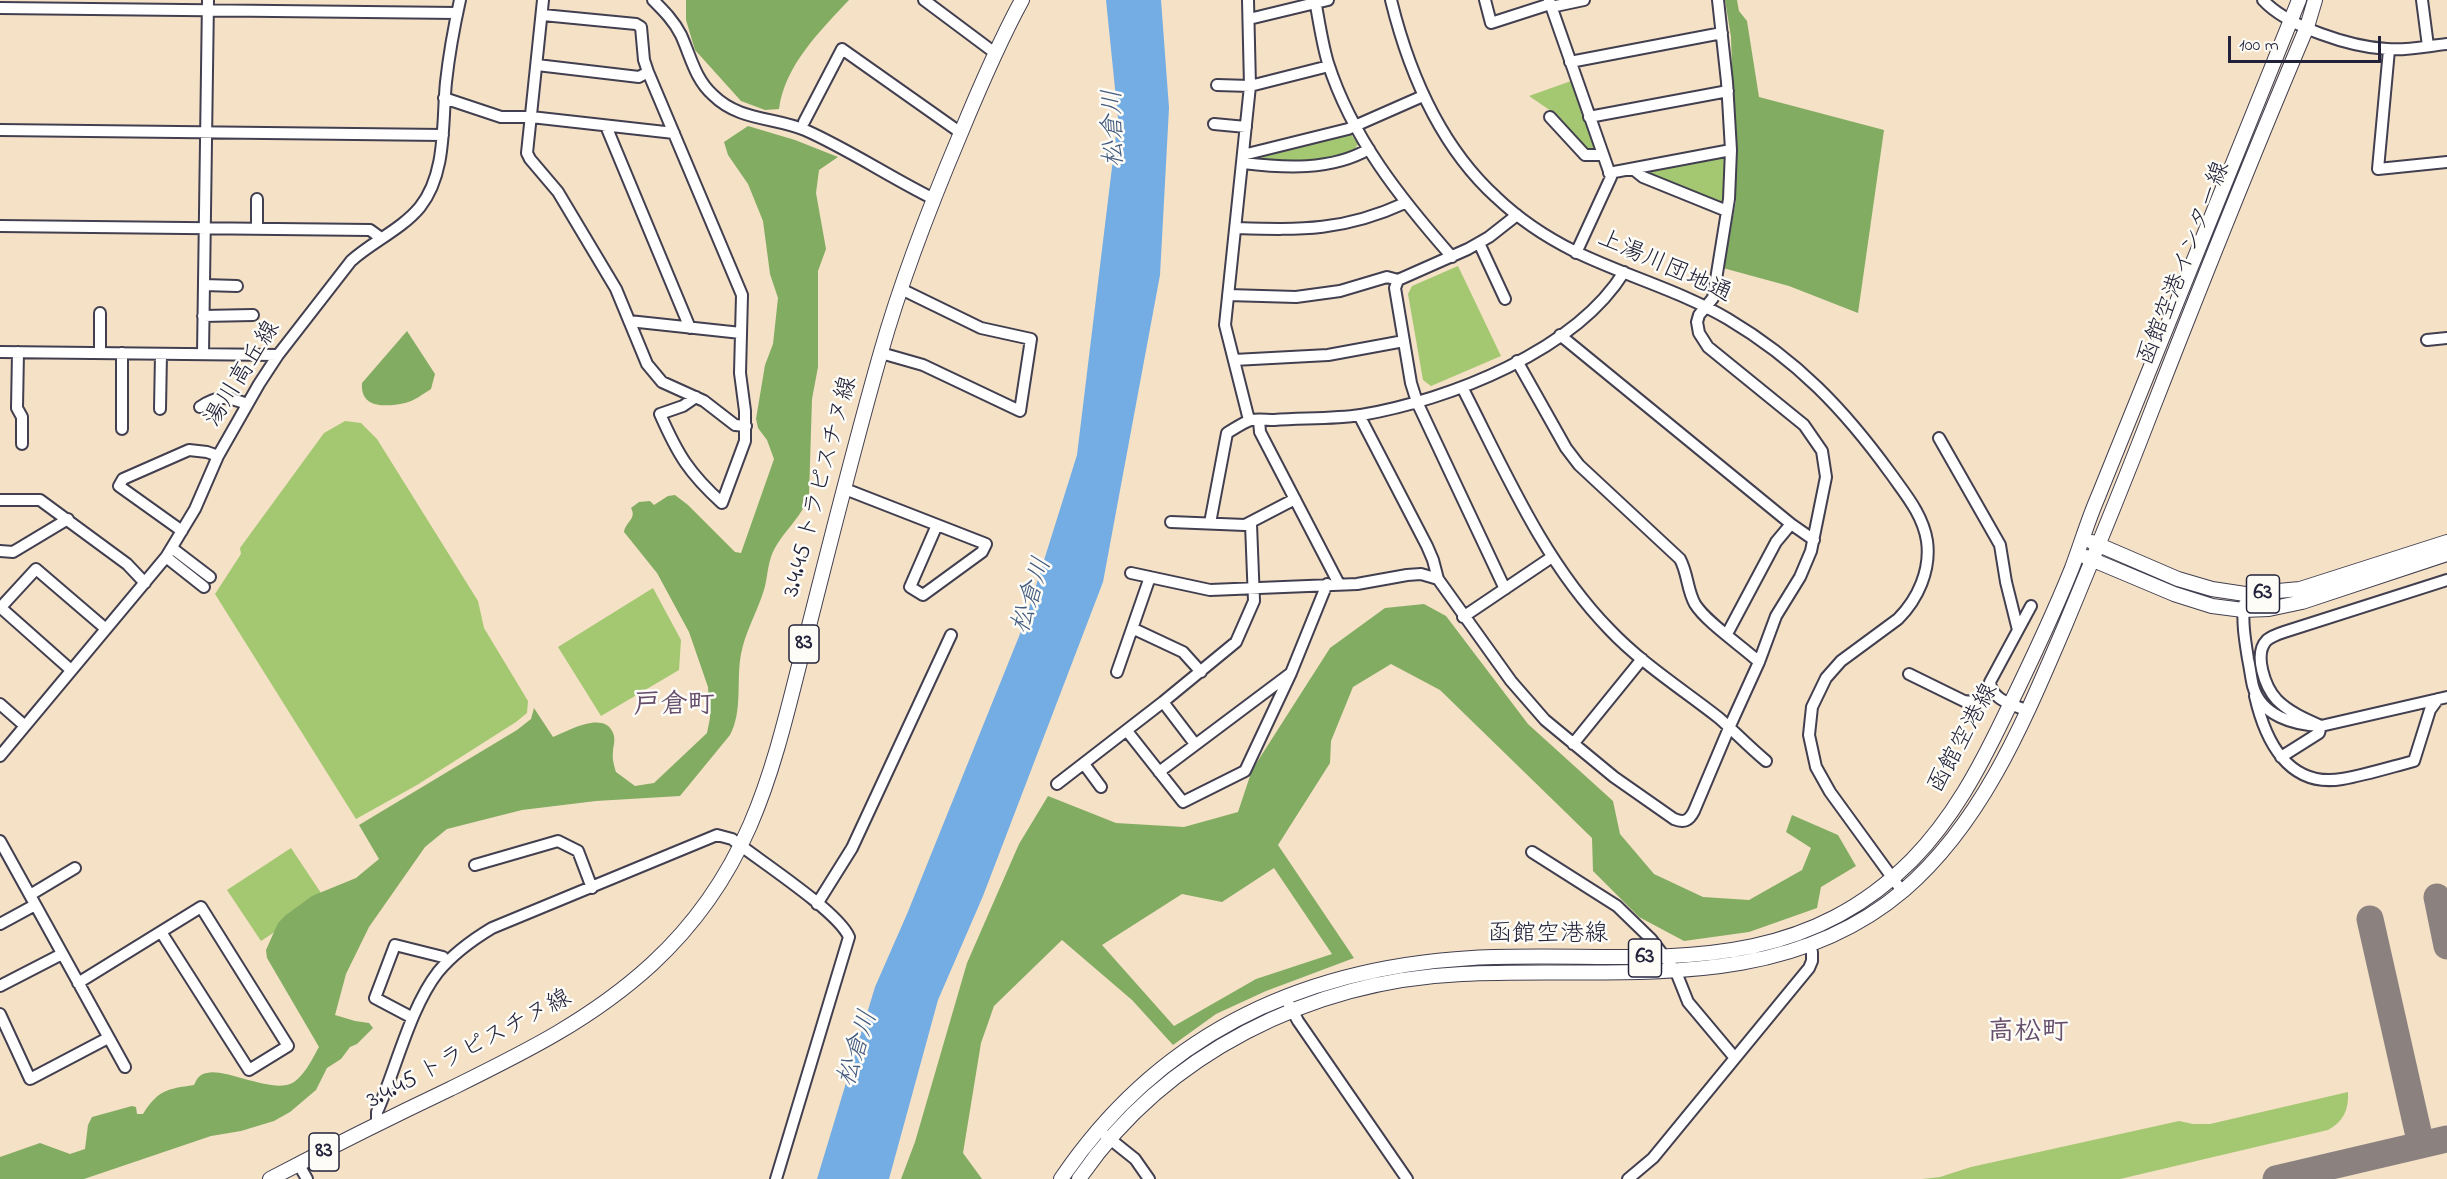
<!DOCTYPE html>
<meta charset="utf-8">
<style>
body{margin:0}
#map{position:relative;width:2447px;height:1179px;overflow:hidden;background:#f4e1c6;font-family:"Indie Flower",sans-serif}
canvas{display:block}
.scale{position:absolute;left:2228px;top:36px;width:153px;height:27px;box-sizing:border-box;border:3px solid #22223b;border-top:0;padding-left:8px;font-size:18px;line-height:21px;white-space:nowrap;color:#22223b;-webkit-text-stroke:4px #fdfcf7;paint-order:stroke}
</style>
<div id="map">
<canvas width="2447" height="1179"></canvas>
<div class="scale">100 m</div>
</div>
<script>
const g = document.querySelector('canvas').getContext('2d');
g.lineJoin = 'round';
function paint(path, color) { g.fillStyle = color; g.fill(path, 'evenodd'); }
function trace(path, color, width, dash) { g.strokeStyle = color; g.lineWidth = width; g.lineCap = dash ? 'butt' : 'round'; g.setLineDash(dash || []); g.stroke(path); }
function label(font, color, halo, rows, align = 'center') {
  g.font = font + ' "Indie Flower","Klee One",sans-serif'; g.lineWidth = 5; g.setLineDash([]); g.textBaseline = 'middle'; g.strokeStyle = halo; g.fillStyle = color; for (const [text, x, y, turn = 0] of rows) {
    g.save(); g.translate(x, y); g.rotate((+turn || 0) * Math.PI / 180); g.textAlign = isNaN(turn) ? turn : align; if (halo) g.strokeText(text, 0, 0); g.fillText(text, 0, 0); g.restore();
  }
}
const green = new Path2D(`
 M1571,81L1595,151L1585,150L1554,113L1529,96Z
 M1350,133L1358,144L1354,150C1326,163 1290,162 1259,160V156Z
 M1725,156L1723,204L1647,174V171Z
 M1458,266L1501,356L1431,386L1423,380L1408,294L1412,286Z
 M345,421L361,423L377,439L478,601L484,628L528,701L527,713L516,722L417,785L356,819L215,594L241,554L240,548L324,433Z
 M653,588L681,640L679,670L601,716L558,647Z
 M291,848L325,899L261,941L227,890Z
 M2348,1092C2349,1110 2343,1122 2328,1130L2120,1179H1922L1940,1177L1971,1167L2179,1121L2193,1124H2210Z`);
const forest = new Path2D(`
 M686,0H849C820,31 785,65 779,109L765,110L741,101L695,50L686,20Z
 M1725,0H1737L1739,11L1747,21L1759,97L1884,130L1858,313L1789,286L1723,268L1736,201L1731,37Z
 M748,126L795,140L838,157L819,170L816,193L826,249L818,271V367L812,399L809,495C802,519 779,534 771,557C767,569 767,582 763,593C756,614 745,633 741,654C736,680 743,711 730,735L680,796L596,801L522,810L447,829L425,847L369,927L346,974L335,1015L355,1021L369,1023L373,1028L357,1044L350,1047L341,1059L327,1068L316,1090L290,1112L274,1121L241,1131L211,1136L84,1179H0V1157L40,1143L70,1154L85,1149L88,1125L92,1117L132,1106L136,1107L137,1114H143C158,1090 167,1089 194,1085C197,1079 199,1074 207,1073C224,1068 269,1092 290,1084C303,1079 312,1059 319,1047L267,958L266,950L278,923L286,915L312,896L356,878L379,859L359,825L517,730L531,719L534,708L553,737C568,731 604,710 613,733C616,740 613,746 613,752C612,759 614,765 616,772L635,786L654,783L707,733L710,718L708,687L689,632L657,573L624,532C626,521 637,519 631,508L639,502L650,501L654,505L668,496L675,495L688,505L735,552L741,553L774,459L767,440L758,428L756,419L765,365L773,344L778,298L770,274L763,221L748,184L728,155L724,142Z
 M407,331L435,374L431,389C423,394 414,401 405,403C386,407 360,409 362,383Z
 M1424,604L1446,616L1528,724L1613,801L1620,834L1654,874L1703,897L1749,900L1802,870L1811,848L1786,832L1792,815L1838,835L1856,866L1821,887L1817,908L1749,932L1684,941L1639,917L1593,871L1592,838L1440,690L1391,664L1353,687L1331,741L1330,763L1278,845L1354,958L1266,991L1216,1014L1173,1045L1132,1000L1062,940L994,1006L981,1043L963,1153L982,1179H901L915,1142L967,963L1019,844L1048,796L1116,823L1184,827L1238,812L1252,770L1330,648L1385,608ZM1274,868L1332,954L1256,979L1174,1026L1102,945L1182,894L1222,902Z`);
const water = new Path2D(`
 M1106,0H1161L1169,108L1160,275L1103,582L983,896L938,1000L889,1179H817L875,987L907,914L1024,624L1077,455L1118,118Z`);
const taxiway = new Path2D(`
 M2437,897L2447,946
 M2370,919L2421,1145
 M2276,1179L2447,1139`);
const minor = new Path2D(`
 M543,0L527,153L530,159L558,192L616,289L647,364L662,382L704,401L735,425L746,426
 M653,0C664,11 674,21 681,35C691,57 695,79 713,95C739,121 774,117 805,130C850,150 891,178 934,199
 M924,0L995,53
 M1248,0L1250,86L1225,325L1249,420
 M1315,0C1319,21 1322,43 1328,63C1352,138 1401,199 1452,257
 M1391,0C1409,73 1439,145 1496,197C1519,219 1546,237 1574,251C1625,276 1679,290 1728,319C1797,360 1844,409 1891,474C1906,495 1923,515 1927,541C1931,570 1918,599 1898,619L1841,661L1826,678L1812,707L1809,735L1816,767L1830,792L1902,891
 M1485,0L1491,23L1550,4
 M1549,0L1611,177L1576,253
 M2263,0C2288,27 2351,47 2387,49C2407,51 2427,46 2447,44
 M2422,0L2428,46
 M1551,7L1584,0
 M0,8L457,13
 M543,15L636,24L641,27L644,60L648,72L742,295L740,373L745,411V441L722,503C689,473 678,455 660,414L683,406L696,397
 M1249,19L1328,0
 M2389,50L2378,169L2447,162
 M1570,62L1722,33
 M537,65L639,77L648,72
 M1217,85L1250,86L1329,66
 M444,98L501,117H531L674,133
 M1550,117L1585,155H1603
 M1589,117L1728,91
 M804,122L842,49L961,133
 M1214,124L1246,127
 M606,126L690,328
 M0,130L443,135
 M1243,155L1348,129L1423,96
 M1243,163C1284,168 1331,171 1369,149
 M1633,169L1643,177L1727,211
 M1609,173L1731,150L1727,82L1718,0
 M257,199V229
 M0,226L370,230L381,238
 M1237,228C1302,230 1344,231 1405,203
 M1479,243L1505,299
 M204,285L237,286
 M1228,295L1296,297L1340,291L1387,277L1398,280
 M203,316L253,315
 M629,321L741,333
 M1560,335L1791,524L1814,540
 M2427,340L2447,338
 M0,352L278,355
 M18,352L17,408L22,417V444
 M100,353V313
 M881,353L923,365L1020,411L1031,339L981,328L901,289
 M203,354L208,0
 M1234,360L1328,355L1404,341
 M1517,361L1566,448L1579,465L1680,559C1688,574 1687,590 1695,604C1706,622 1743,647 1759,662
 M1462,387C1505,471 1543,561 1609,629C1641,663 1682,689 1719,718C1735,732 1749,747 1766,761
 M200,407C218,395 226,396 247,404
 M160,409L161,354
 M1359,415L1427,546L1433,560L1438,579
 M1259,420L1260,432L1339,584
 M122,429V353
 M1939,438L2000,545L2006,582L2018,630
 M845,489L986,544L982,552L923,595L910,587L937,525
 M0,500H40L127,564L145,583
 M1171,522L1245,525L1295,499
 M1210,523L1227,433C1234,429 1244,422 1251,420C1258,419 1267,420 1274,420C1303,418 1333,419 1361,415C1449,400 1575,351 1624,272
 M182,531L119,486L123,479L189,450L207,452L218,456
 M172,548L210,577
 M0,551L13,552L68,519
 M166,557L204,587
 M1131,573L1210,590L1357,584L1407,575L1421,574L1438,579L1511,681L1545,720L1614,777L1674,819C1684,823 1689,821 1694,811L1729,728L1759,662L1776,616L1800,577L1811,551L1826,477L1822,451L1804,425L1708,347L1699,333L1697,322L1699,315L1713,298L1729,199L1731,150
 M1505,589L1417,402L1411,383L1395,288L1398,280L1468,249L1489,237L1517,215
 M2244,604C2242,623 2245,640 2248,659C2250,668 2251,678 2253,686C2261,716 2294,725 2321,726L2447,697
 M0,607L71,670
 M1,607L36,569L106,629
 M1463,617L1552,557
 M1134,629L1183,652L1201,672
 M1727,634L1776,542L1791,524
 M1117,672L1150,577
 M1909,674L1964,701C1977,703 1982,700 1993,693
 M2255,696C2265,740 2288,788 2342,779C2366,775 2391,767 2414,761L2430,710L2438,699
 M1163,702L1195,744
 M0,704L25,726
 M2026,710C2011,704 1992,700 1990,682L2031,606
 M1127,731L1183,802L1245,771L1291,673
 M1573,744L1642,659
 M0,756L166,557L195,509L218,456L259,384L278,355L351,261C372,242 402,229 420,207C447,173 442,122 446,82C449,55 454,27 460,0
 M2281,757L2319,733L2321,726C2305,719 2289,712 2277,700C2265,687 2253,654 2267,640C2272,636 2278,634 2284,632L2447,580
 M1084,764L1101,787
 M1159,772L1291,673L1327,584
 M1057,784L1163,702L1236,642L1254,601L1251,524
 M0,841L125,1067
 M1532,852L1617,906L1651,939L1676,972L1688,1002L1735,1058
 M475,865L558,841L578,851L592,888
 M30,895L75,868
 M817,904L852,848L951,635
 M0,924L35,905
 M78,983L201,907L288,1046L249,1070L161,932
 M0,986L62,954
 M1285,997L1298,1021L1407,1179
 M0,1014L30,1079L108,1038
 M409,1016L375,998L395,945L443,957
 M377,1125V1112C396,1069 410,1008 438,972C453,954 472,940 492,928L717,835L732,839C757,859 838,911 849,937L776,1179
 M1105,1135L1135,1159L1149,1179
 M299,1165L307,1179
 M1628,1179L1653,1158L1809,968L1812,961V952`);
const major = new Path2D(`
 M2092,542L2178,579L2212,589L2245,594L2300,589L2447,542
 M2086,557L2174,594L2212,606L2243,610L2269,609L2302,602L2447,554
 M270,1179C329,1148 389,1118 450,1089C523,1053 591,1020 652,964C757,867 775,758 809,626C832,535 855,443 881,352C902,278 930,206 960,135C979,89 998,44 1022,0
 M1061,1179C1159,1034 1301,968 1472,958C1632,949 1784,988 1912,860C1953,818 1979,769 2004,717C2028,668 2052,618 2072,568C2081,544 2088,520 2098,497L2299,0
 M1079,1179C1165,1053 1311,981 1462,974C1614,966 1778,997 1904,890C1983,822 2024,721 2064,628C2094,556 2124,483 2152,410C2202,282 2253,154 2307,27L2315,0`);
const shields = [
 [2263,594,33],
 [804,644,30],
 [1645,958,33],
 [324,1152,30]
];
const shieldNames = [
 ["63",2263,594],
 ["83",804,644],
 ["63",1645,958],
 ["83",324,1152]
];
const streetNames = [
 ["函館空港インター線",2186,264,-69],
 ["上湯川団地通",1664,268,24],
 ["湯川高丘線",244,375,-58],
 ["3.4.45 トラピスチヌ線",822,487,-75],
 ["函館空港線",1965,739,-62],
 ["函館空港線",1548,936],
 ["3.4.45 トラピスチヌ線",470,1051,-28]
];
const waterNames = [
 ["松倉川",1116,128,-91],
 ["松倉川",1034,596,-72],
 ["松倉川",860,1049,-72]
];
const quarterNames = [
 ["戸倉町",674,708],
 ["高松町",2028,1035]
];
paint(green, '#a4c871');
paint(forest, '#83ac63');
paint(water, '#73ade3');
trace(taxiway, '#8b8280', 27);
trace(minor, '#423f50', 14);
trace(major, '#423f50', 16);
trace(minor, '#fff', 10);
trace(major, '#fff', 14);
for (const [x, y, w] of shields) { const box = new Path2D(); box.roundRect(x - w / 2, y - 19, w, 38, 4.5); g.fillStyle = '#fdfcf7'; g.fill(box); trace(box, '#22223b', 1.5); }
label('bold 22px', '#22223b', null, shieldNames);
label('24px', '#22223b', '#fdfcf7', streetNames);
label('italic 26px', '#425a7e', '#fdfcf7', waterNames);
label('bold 27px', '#664e6d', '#fdfcf7', quarterNames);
</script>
